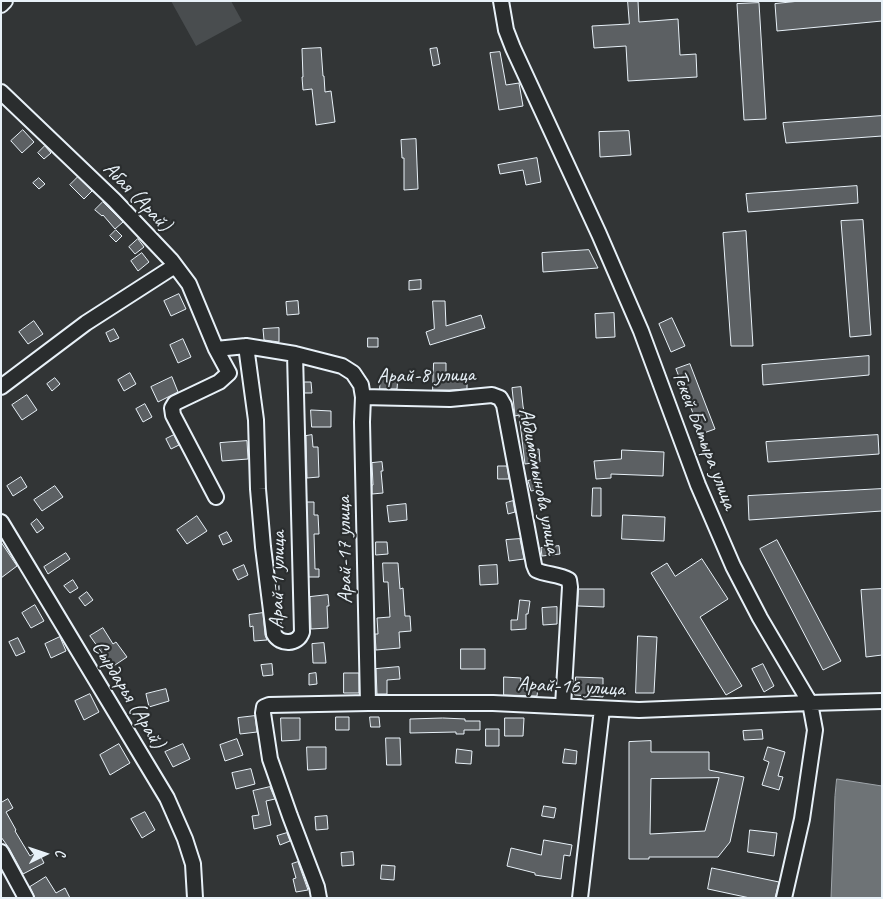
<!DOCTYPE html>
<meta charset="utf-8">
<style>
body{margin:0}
#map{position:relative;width:883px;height:899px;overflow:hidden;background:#323536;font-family:Caveat,sans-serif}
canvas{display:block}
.frame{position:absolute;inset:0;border:2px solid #e8f1f8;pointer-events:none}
.north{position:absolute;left:20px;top:829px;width:50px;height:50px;-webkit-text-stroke:4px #2a2d2e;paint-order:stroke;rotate:86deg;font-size:14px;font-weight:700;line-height:20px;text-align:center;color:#e8f1f8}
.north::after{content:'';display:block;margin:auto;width:18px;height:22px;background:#e8f1f8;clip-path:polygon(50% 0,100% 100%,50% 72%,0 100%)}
</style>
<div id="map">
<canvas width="883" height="899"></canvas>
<div class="frame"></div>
<div class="north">С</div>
</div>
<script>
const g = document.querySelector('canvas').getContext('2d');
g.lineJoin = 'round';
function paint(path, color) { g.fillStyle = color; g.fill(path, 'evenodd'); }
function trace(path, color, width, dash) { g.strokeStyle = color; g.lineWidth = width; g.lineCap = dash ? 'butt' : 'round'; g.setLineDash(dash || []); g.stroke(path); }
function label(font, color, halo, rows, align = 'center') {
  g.font = font + ' Caveat,sans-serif'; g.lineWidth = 4.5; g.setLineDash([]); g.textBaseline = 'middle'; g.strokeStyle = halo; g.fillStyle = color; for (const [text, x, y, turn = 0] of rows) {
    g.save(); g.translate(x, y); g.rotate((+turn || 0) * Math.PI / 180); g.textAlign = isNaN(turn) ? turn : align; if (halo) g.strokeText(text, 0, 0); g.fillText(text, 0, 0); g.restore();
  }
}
const green = new Path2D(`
 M171,1H231L242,21L196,46Z`);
const water = new Path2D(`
 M837,779L882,786V898H831L835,796Z`);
const building = new Path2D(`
 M628,1H638L639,22L678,19L680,55L696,54L697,77L628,81L626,46L594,48L592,26L629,24Z
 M800,1H882V21L777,31L775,4Z
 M759,3L766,119L744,120L737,4Z
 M321,48L323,76H324L325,92L331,91L335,122L316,125L312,89L303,90L302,77H303L302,49Z
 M437,48L440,64L433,66L430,49Z
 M500,52L506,85L519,83L523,106L499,110L490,53Z
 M882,116V136L786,143L783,123Z
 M23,130L34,142L22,153L11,141Z
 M629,131L631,155L600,157L599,132Z
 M416,139L418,189L404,190V158H402L401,140Z
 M45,146L51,153L44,159L38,153Z
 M537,158L541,182L526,185L523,170L500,174L498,165Z
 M78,177L92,191L84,199L70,185Z
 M39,178L45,184L39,189L33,183Z
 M857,186L858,203L748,212L746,194Z
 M103,202L123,222L115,229L103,215L102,216L95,210Z
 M863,220L871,335L850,337L841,221Z
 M116,230L122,236L116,242L110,236Z
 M746,231L753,346H731L723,233Z
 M138,239L144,247L135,254L129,247Z
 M589,250L598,268L543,272L542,253Z
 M142,253L149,262L138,271L131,261Z
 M421,280V289L409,290V281Z
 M179,294L186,309L171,316L164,301Z
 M298,301L299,314L287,315L286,302Z
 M433,301H445L446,326L481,315L485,328L430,345L426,332L434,329Z
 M614,313L615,337L596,338L595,314Z
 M672,318L685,346L671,352L659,324Z
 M34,321L43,334L28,344L19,332Z
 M279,328V342L264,340L263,329Z
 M114,329L119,338L110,342L106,333Z
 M368,338H378V347H368Z
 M183,339L191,357L178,363L170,345Z
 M869,356V375L763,385L762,365Z
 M434,363H446V379H467V389L450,390H433Z
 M690,364L715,429L701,434L676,369Z
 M130,373L136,384L124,391L118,380Z
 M381,376L398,377L397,389H380Z
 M172,377L178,392L158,402L151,387Z
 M55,378L60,384L52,391L47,384Z
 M304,382H311L312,393H305Z
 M521,387L523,406L528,431L530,450L539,449L540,462L525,464L519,415L515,416L512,388Z
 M27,395L37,410L22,420L12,405Z
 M145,404L152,417L143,422L136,409Z
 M311,410L331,411V427H312Z
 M174,435L179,445L171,449L166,439Z
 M312,435L313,447H318L319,477L307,478L306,436Z
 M878,435L879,454L768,462L766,442Z
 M247,441L248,459L222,461L220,443Z
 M622,450L664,452L663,476L611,474V478L596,479L594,461L621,459Z
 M382,462L383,471H381L383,493L372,494V485H373L372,463Z
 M498,466H507L509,479H498Z
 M21,477L27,487L13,496L7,486Z
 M539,478L542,489L531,491L528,481Z
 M55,486L63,497L42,511L34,500Z
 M593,488H601V516H592Z
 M882,489V511L749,520L748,496Z
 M513,501L515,512L508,514L506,503Z
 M307,502H314V515H318L319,534H314L315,569H319V577H309Z
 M406,504L407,520L389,522L387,506Z
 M623,515L665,517L664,541L622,539Z
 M197,516L207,531L187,544L177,530Z
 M37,519L44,528L37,533L31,524Z
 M227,532L232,541L223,545L219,536Z
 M520,539L524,559L509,561L506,540Z
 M777,540L841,661L823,670L760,549Z
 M1,542L17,566L1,578Z
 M376,542H387L388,554L376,555Z
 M559,546L560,554L542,556L541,548Z
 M66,553L70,559L48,574L44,567Z
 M702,559L728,599L700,617L742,686L726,695L651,573L667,563L675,576Z
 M383,563H398L400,589L403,588L405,616H410L411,631L399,632L400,648L376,650L375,634H378L377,618L390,617L388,582H384Z
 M244,565L248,575L238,580L233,570Z
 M497,565L498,584L480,585L479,566Z
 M73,580L78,588L70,593L64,586Z
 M579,589H604V607L578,606Z
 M882,589V655L866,657L861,590Z
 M87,592L93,600L85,606L79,598Z
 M328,595L329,606H327L328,628L311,629L310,597Z
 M520,600L530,601L528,614H526V629L511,630V620H517Z
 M35,605L44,621L31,628L22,613Z
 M557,607V624L543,625L542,608Z
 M263,613L265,635L267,640L254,641L253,626L250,627L249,615Z
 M103,628L113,644L116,642L127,657L112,667L90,636Z
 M638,636L657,637L654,693H636Z
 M60,637L66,651L51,658L45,644Z
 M18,638L25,652L16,656L9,642Z
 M324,643L326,663H313L312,644Z
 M461,649H485V669H461Z
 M272,664L273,675L263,676L261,665Z
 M763,664L774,686L764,692L752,669Z
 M399,667L400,679L387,680V694H377L376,669Z
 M316,673L317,684L309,685V674Z
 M344,673H359V693H344Z
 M504,677L521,678L520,688H538L537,696L504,695Z
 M576,677L603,678V697L575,695Z
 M166,689L169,701L149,707L146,694Z
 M90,694L99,712L84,720L75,701Z
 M255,716L257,732L240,734L238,718Z
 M336,717H349V730H336Z
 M370,717H379L380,727H371Z
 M281,718H300V740L282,741Z
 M443,718L465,719V721H480V730H464V734H456V732L410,733V719L442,718Z
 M505,718H524L523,736H505Z
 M486,729H499V746H486Z
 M762,730L763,739L744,740L743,731Z
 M386,738H400L401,765H387Z
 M237,739L243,755L225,761L220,745Z
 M651,741V752H709V770L744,777L730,842L718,857H649V859H629V742ZM719,778L705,831L650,834L651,779Z
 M119,744L130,763L110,775L100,755Z
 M183,744L190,759L173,767L165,752Z
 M307,747H326V769L308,770Z
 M768,747L785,752L778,776L783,777L779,790L762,785L769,762L764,760Z
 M457,749L472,751L471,764L456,763Z
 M565,749L577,751L576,764L563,763Z
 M251,769L255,784L236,789L232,773Z
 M270,787L275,799L266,801L271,825L254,829L252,816L259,815L253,791Z
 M8,799L13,808L6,812L16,830L15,831L30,856L38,851L44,863L23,874L9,848L1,837V803Z
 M544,806L556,808L554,818L542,816Z
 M145,812L155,830L142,838L131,819Z
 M327,816L328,829L316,830L315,817Z
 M750,830L777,833L774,856L748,852Z
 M287,833L290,841L280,845L277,836Z
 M544,840L572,845L570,856L564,855L561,879L535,875V873L507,866L511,848L541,855Z
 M353,852L354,865L342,866L341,853Z
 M298,862L308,890L296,892L293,879L296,878L292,864Z
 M382,865L395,866L394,880L381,879Z
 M712,868L779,882L775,898H750L708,889Z
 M46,877L56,893L65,888L70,898H35L30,887Z`);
const minor = new Path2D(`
 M501,1L506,30L513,48L599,234L641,331L698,485L733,566L760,618L810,703L815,730L802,819L784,898
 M1,5L5,1
 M1,92L114,200L171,260L189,284L216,349L229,373
 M246,346L256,420L258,489L263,547L274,634C280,645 298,645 302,632L295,354
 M216,349L246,346L295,354L342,366L353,373L361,385L363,397L362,422L368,703
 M1,387L86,323L170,269L176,267
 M363,397L450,399L492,395L500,398L504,405L534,565L536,570C546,575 559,574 569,580L570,587L563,706
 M216,497L173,415L172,408L175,403L219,382L229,373
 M1,522L167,798L185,839L193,864L195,898
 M1,852L26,898
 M319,898L317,887L290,816L270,759L263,713L264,707L269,705L368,703H493L639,710L810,703L882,701
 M580,898L602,709`);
const streetNames = [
 ["Абая (Арай)",137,197,46],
 ["Арай-8 улица",426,376,-1],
 ["Текей Батыра улица",704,440,69],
 ["Абдимомынова улица",539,481,79],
 ["Арай-17 улица",345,550,-91],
 ["Арай-1 улица",278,580,-89],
 ["Арай-16 улица",571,687,3],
 ["Сырдарья (Арай)",128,695,59]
];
paint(green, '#494d4f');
paint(water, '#6e7376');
trace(water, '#9fa5aa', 1);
paint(building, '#5c6063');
trace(building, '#e8f1f8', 1);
trace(minor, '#e8f1f8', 18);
trace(minor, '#2a2d2e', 14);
label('21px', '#e8f1f8', '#2a2d2e', streetNames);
</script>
